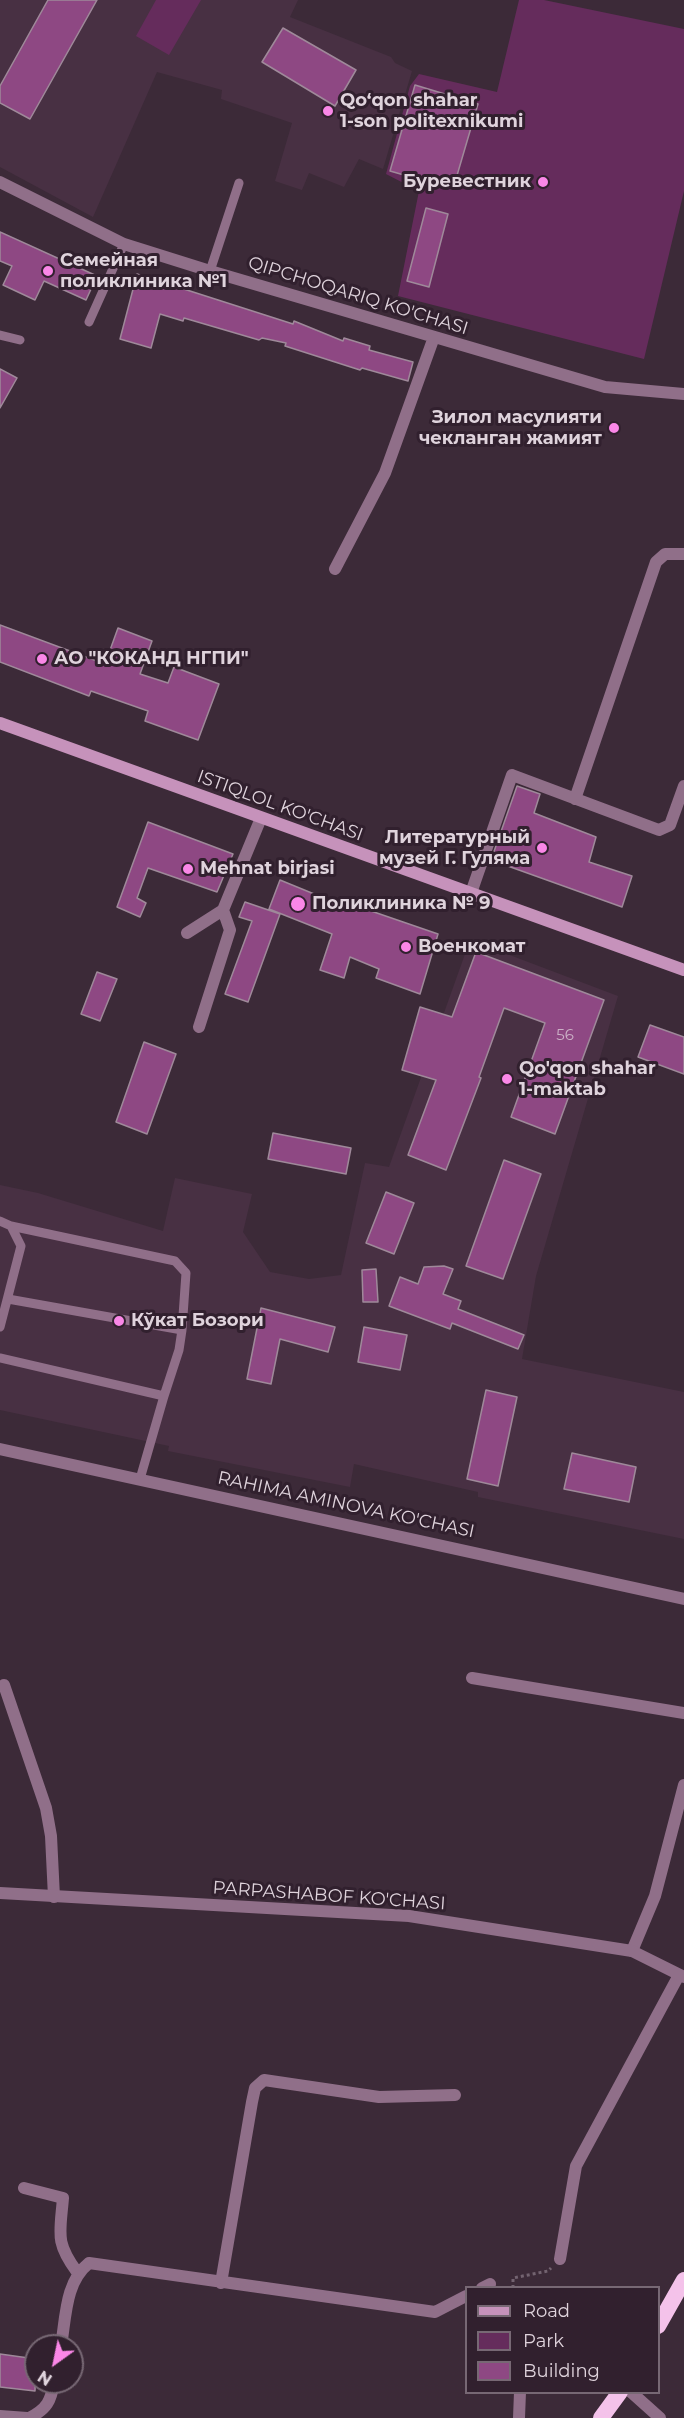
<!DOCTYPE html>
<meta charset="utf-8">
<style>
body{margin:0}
#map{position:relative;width:684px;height:2418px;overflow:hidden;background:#3c2a38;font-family:Montserrat,sans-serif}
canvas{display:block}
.legend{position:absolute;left:465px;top:2286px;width:195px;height:108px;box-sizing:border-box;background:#31202e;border:2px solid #776874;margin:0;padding:8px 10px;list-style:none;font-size:18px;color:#dfd3dc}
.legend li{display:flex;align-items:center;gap:12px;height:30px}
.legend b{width:30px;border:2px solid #776874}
.north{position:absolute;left:24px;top:2334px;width:60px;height:60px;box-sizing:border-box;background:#31202e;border:2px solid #776874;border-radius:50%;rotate:213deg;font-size:16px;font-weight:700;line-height:24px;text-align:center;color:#dfd3dc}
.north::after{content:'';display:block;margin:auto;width:21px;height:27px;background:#fa87e7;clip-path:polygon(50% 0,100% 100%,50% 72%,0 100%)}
</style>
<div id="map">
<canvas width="684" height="2418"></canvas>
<ul class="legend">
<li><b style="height:8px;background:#c692bb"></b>Road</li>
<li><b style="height:16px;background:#652c5c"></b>Park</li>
<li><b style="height:16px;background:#8e4883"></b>Building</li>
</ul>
<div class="north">N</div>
</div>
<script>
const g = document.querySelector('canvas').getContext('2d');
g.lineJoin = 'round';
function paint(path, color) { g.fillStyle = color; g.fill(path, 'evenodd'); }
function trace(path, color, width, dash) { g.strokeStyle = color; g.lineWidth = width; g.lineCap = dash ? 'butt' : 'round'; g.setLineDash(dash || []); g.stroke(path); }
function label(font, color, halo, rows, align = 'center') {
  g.font = font + ' Montserrat,sans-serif'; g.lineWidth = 6; g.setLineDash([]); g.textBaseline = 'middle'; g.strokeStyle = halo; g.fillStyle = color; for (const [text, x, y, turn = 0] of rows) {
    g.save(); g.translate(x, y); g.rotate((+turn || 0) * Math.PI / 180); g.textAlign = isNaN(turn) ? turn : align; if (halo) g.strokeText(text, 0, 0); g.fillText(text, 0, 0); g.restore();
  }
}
const built = new Path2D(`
 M0,0H298L290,17L391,57L395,63L412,71L383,169L359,159L344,187L309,173L302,190L275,181L292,123L221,99L222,90L157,72L93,217L0,167Z
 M470,940L618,996L536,1276L522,1359L684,1392V1539L478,1497V1492L354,1464L350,1487L168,1451L169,1446L0,1410V1185L38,1193L163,1231L175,1178L252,1194L243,1232L270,1272L309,1279L341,1275L365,1163L389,1167Z`);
const green = new Path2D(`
 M156,0H201L169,55L136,36Z
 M519,0H544L684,29V191L644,359L398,296L419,191L386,174L410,86L419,74L497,92Z`);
const building = new Path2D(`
 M48,0H97L30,119L0,103V86Z
 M283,28L356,70L335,106L262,62Z
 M415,85L478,104L453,189L390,171Z
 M426,208L448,214L429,287L407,281Z
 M0,232L97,276L86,300L44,281L35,300L3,285L12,266L0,261Z
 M137,274L293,324L294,321L343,341L344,338L370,346L369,350L413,362L408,381L362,368L360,370L285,346L286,343L262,338L259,340L184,318L183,321L160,314L151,348L120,339Z
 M0,369L17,378L0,408Z
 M0,625L105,664L118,628L152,641L140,674L168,683L174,667L219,684L198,740L145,721L148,711L91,691L89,696L0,662Z
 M517,786L540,794L534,813L596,837L589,862L632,876L622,907L491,860Z
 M148,822L233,854L217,892L148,868L137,898L146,903L140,917L117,907Z
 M280,880L341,905L342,901L438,934L420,994L376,978L379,969L350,957L344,978L320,970L332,934L269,909Z
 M245,902L280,914L248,1002L225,994L252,921L239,917Z
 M476,952L604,1000L555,1134L511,1117L545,1023L504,1008L479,1077L481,1078L446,1170L408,1155L436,1080L402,1070L420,1007L452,1017Z
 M97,972L117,979L100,1021L81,1014Z
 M650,1025L684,1037V1074L638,1057Z
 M144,1042L176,1054L147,1134L116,1122Z
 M273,1133L351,1148L346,1174L268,1159Z
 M504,1160L541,1174L503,1279L466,1266Z
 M386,1192L414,1203L394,1254L366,1243Z
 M444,1266L453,1269L443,1294L461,1301L458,1309L524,1335L518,1349L452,1323L450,1329L389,1306L400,1277L418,1284L424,1267Z
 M376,1269L378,1302H363L362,1270Z
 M261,1308L335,1327L328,1352L280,1339L271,1384L247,1379Z
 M364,1327L407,1335L400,1370L358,1362Z
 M486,1390L517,1397L498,1486L467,1479Z
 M572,1453L636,1467L629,1502L564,1489Z
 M0,2354L36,2359L35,2391L0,2387Z`);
const path = new Path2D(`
 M513,2288V2278L548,2271L551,2268`);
const service = new Path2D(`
 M210,271L239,183
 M89,322L124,244
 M0,335L20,340
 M0,1221L11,1226L21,1246L0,1327
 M11,1226L175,1261L186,1273L182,1330
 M8,1299L182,1330L179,1350L164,1396
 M0,1358L164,1396L140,1479`);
const minor = new Path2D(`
 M0,182L124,244L210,271L605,387L684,394
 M335,569L385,473L434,337
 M575,799L656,562L665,554H684
 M471,893L512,775L659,830L670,825L684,786
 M187,933L223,910L261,818
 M199,1027L230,930L223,910
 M0,1449L684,1599
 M472,1678L684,1713
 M4,1685L46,1808L51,1836L54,1897
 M632,1951L655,1896L684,1785
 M24,2188L63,2198C60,2234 55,2242 77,2272
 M560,2259L576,2166L679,1975
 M221,2283L252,2102L255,2088L264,2080L379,2097L455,2095
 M482,2288L490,2284
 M61,2346C66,2317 65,2282 89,2263L435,2312L466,2296
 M631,2392L660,2418
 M0,2416L27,2418
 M29,2418C47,2409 51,2401 54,2382
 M519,2418L520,2392`);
const tertiary = new Path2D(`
 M0,1893L409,1916L632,1951L684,1977`);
const secondary = new Path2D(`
 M0,723L684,970`);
const trunk = new Path2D(`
 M658,2326L684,2280
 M601,2418L620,2392`);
const markers = [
 [328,111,6,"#fa87e7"],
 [543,182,6,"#fa87e7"],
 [48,271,6,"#fa87e7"],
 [614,428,6,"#fa87e7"],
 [42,659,6,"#fa87e7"],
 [542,848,6,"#fa87e7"],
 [188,869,6,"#fa87e7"],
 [298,904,8,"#fa87e7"],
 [406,947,6,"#fa87e7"],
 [507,1079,6,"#fa87e7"],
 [119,1321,6,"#fa87e7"]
];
const numberNames = [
 ["56",565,1036]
];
const poiNames = [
 ["Qoʻqon shahar",340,101],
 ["1-son politexnikumi",340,122],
 ["Буревестник",531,182,"right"],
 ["Семейная",60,261],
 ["поликлиника №1",60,282],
 ["Зилол масулияти",602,418,"right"],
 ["чекланган жамият",602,439,"right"],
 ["АО \"КОКАНД НГПИ\"",54,659],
 ["Литературный",530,838,"right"],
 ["музей Г. Гуляма",530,859,"right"],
 ["Mehnat birjasi",200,869],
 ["Поликлиника № 9",312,904],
 ["Военкомат",418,947],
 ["Qo'qon shahar",519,1069],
 ["1-maktab",519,1090],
 ["Кўкат Бозори",131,1321]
];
const streetNames = [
 ["QIPCHOQARIQ KO'CHASI",358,296,17],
 ["ISTIQLOL KO'CHASI",280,806,20],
 ["RAHIMA AMINOVA KO'CHASI",346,1505,12],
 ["PARPASHABOF KO'CHASI",329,1896,4]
];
paint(built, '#483043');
paint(green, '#652c5c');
paint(building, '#8e4883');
trace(building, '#9f899a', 1.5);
trace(path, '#736370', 3, [3, 3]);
trace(service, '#906f89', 9);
trace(minor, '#906f89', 12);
trace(tertiary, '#906f89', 12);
trace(secondary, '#c692bb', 12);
trace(trunk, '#f4c2ea', 16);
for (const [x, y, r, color] of markers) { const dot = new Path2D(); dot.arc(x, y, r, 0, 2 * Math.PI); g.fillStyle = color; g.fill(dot); trace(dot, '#31202e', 2); }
label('15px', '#cbb0c6', null, numberNames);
label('bold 18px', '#dfd3dc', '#31202e', poiNames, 'left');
label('18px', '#dfd3dc', '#31202e', streetNames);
</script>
